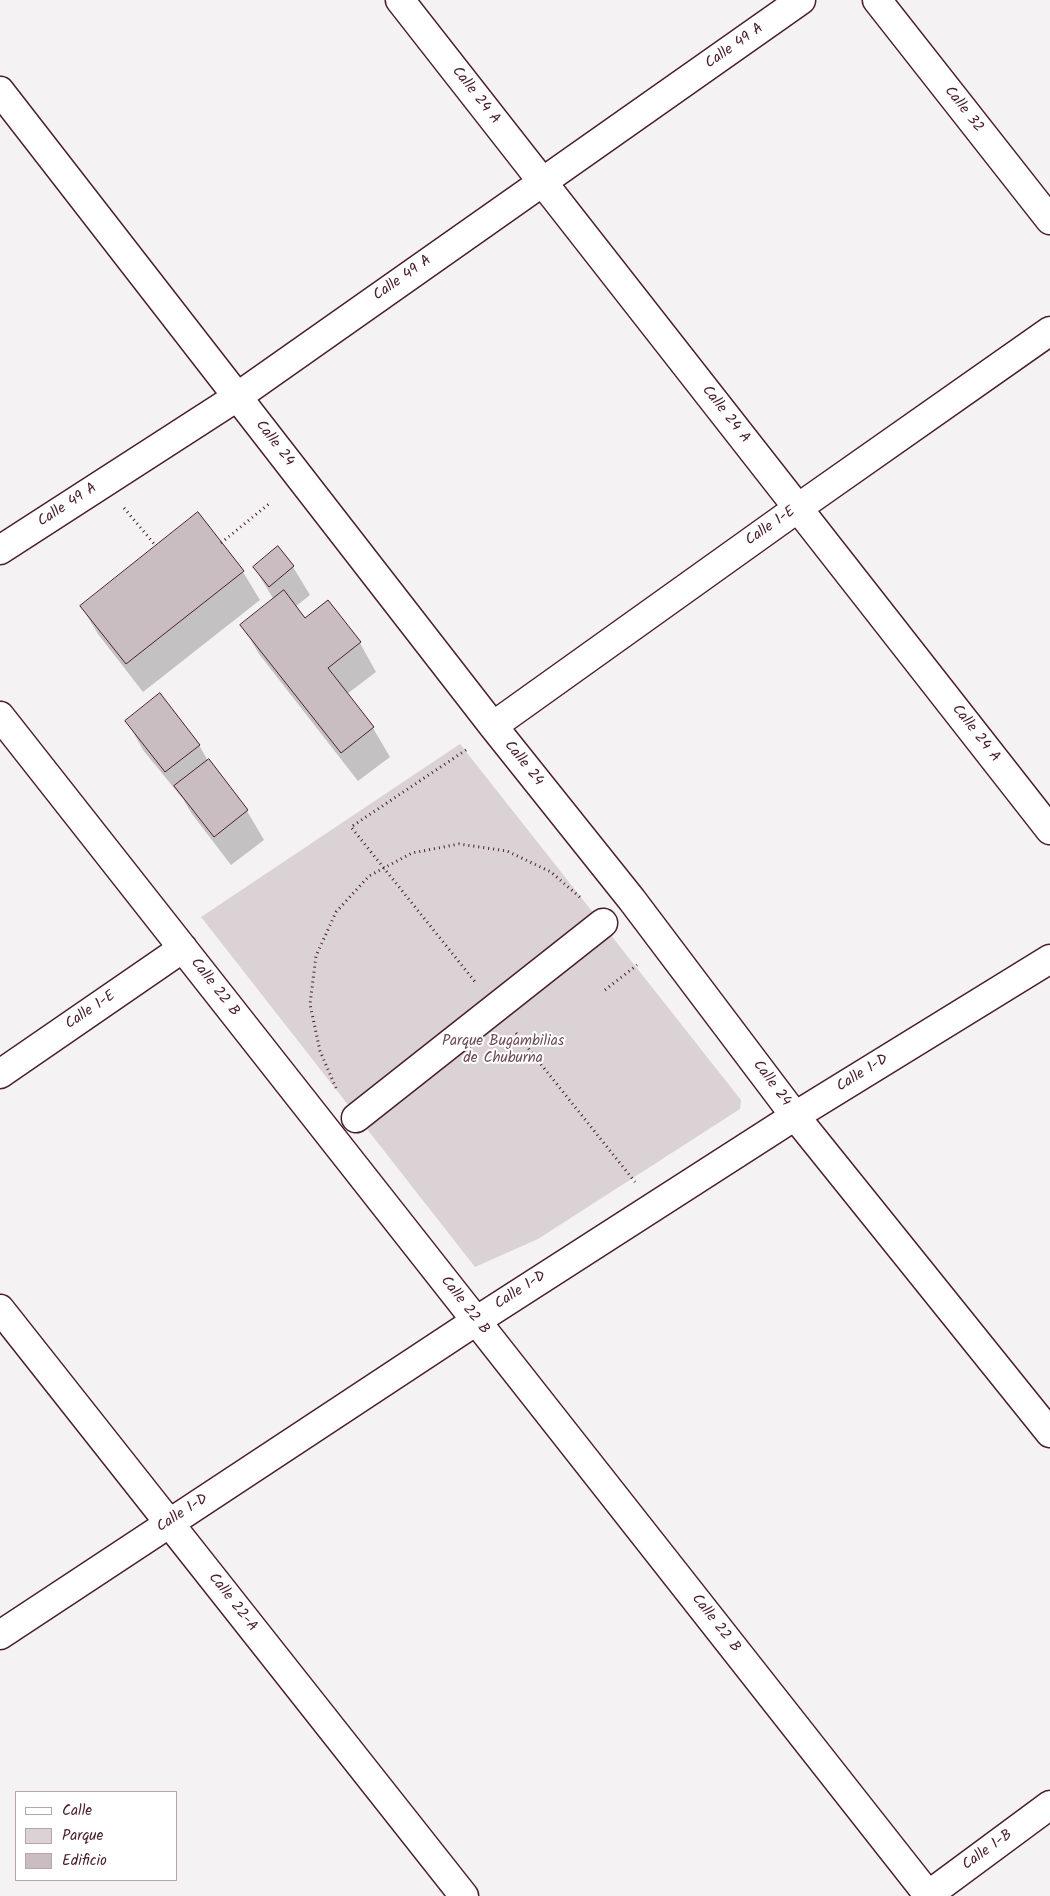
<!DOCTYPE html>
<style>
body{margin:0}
#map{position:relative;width:1050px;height:1896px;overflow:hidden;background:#f4f2f2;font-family:Kalam,sans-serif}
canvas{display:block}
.legend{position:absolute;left:15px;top:1791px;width:162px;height:90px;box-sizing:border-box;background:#fff;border:1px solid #b7a5aa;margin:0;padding:6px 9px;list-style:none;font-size:15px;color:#4a1f2b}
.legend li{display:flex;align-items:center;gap:10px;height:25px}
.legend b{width:25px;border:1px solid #b7a5aa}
</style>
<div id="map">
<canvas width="1050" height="1896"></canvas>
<ul class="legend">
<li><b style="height:6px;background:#fff"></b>Calle</li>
<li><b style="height:14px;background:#dbd2d5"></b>Parque</li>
<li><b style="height:14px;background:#cabdc1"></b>Edificio</li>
</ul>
</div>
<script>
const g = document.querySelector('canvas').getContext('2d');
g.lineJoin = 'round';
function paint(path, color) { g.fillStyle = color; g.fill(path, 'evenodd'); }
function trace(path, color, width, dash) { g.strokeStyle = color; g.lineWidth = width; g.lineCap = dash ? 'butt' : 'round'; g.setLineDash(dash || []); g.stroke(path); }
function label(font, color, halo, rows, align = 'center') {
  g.font = font + ' Kalam,sans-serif'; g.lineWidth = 4; g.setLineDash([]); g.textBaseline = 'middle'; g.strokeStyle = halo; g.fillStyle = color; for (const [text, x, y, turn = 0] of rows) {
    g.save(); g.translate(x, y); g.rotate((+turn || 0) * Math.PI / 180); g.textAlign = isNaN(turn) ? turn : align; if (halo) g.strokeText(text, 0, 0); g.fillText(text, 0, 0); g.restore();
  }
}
const green = new Path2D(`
 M460,744L741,1100L740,1109L538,1239L475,1267L201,917Z`);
const shadow = new Path2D(`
 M198,514L243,572L260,600L143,692L98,634L81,606Z
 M278,548L293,567L310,595L295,607L305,620L328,602L360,643L376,672L347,694L373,728L390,757L358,781L259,654L242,625L274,600L254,567Z
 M127,721L199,745L208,761L247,811L264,840L231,865L192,814L183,799L143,750Z`);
const building = new Path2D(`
 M198,512L244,571L126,664L80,606Z
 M278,546L294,566L269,587L253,567Z
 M284,590L305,618L328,600L361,642L328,668L374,727L341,753L240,625Z
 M160,693L200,745L165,772L125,721Z
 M209,759L248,810L214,837L174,786Z`);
const path = new Path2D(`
 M124,508L156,546
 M221,543L270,503
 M466,750L351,827L476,983
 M605,990L637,965
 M516,1033L635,1182
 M336,1088L320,1051L310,1004L316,956L336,912L369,876L412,853L459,844L507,851L551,872L582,899`);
const pedestrian = new Path2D(`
 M356,1118L603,923`);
const minor = new Path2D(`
 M400,0L1050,830
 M877,0L1050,220
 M0,91L493,726L632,900L795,1116L1050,1433
 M0,550L237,397L801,0
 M0,716L929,1896
 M493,726L798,508L1050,331
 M0,1074L183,948
 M0,1309L464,1896
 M0,1635L476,1321L795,1116L1050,959
 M927,1896L1050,1805`);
const streetNames = [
 ["Calle 49 A",735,47,-35],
 ["Calle 24 A",475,96,52],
 ["Calle 32",963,110,52],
 ["Calle 49 A",403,279,-35],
 ["Calle 24 A",725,415,52],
 ["Calle 24",274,444,52],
 ["Calle 49 A",68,506,-33],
 ["Calle 1-E",771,527,-35],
 ["Calle 24 A",975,734,52],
 ["Calle 24",523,764,51],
 ["Calle 22 B",214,988,52],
 ["Calle 1-E",91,1011,-34],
 ["Calle 1-D",863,1074,-32],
 ["Calle 24",771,1084,53],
 ["Calle 1-D",521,1291,-33],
 ["Calle 22 B",464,1306,52],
 ["Calle 1-D",183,1514,-33],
 ["Calle 22-A",232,1603,52],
 ["Calle 22 B",715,1624,52],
 ["Calle 1-B",988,1851,-36]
];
const parkNames = [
 ["Parque Bugambilias",503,1042],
 ["de Chuburna",503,1059]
];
paint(green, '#dbd2d5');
paint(shadow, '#0003');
paint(building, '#cabdc1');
trace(building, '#4a1f2b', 1);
trace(pedestrian, '#4a1f2b', 31);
trace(minor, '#4a1f2b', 31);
trace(path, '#4a1f2b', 3, [1, 4]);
trace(pedestrian, '#fff', 28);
trace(minor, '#fff', 28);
label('15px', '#4a1f2b', '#fff', streetNames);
label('15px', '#6e4c56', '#fff', parkNames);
</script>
